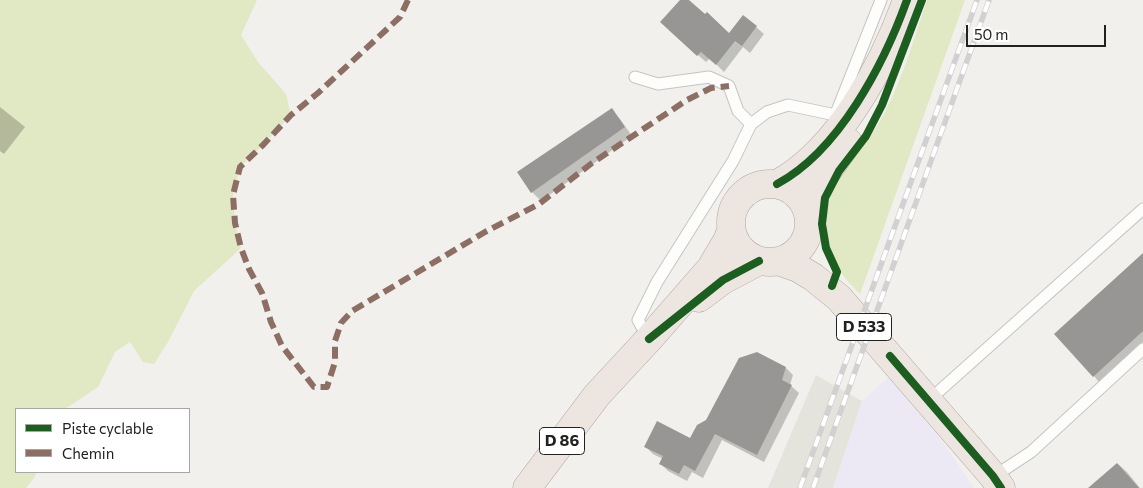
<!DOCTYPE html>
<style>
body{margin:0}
#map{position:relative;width:1143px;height:488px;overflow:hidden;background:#f1f0ed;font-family:Commissioner,sans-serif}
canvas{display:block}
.legend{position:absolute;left:15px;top:408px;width:175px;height:65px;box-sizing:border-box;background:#fff;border:1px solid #a6a6a5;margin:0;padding:6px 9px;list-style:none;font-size:15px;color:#21211f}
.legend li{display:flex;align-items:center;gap:10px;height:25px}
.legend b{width:25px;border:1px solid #a6a6a5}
.scale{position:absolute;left:966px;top:25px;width:140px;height:22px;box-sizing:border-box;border:2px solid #21211f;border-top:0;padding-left:6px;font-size:15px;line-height:18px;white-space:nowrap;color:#21211f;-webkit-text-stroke:4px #fff;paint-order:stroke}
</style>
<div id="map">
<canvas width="1143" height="488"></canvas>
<ul class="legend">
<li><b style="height:6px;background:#1b5e20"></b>Piste cyclable</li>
<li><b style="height:6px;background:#8d6e63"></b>Chemin</li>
</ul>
<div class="scale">50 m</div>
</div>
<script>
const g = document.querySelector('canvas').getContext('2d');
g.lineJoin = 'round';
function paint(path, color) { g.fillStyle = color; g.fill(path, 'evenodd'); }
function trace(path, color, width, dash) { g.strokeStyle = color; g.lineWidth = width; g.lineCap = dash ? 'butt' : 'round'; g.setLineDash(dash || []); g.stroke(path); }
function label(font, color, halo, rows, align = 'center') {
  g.font = font + ' Commissioner,sans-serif'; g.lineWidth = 5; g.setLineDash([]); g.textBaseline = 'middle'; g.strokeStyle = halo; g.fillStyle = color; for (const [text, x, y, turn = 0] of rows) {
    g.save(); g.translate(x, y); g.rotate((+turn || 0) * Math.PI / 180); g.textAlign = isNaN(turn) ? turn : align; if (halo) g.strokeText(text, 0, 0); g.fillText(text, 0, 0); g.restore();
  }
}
const commercial = new Path2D(`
 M889,377L940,438L974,488H833L862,401Z`);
const built = new Path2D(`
 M816,375L862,401L833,488H768Z`);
const green = new Path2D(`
 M0,0H257L241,35L258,62L286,94L291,115L263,145L240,167L233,195L235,223L241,248L194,291L168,342L154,364L143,362L130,342L115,352L98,387L65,409H16V472H37L34,478L26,488H0Z
 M927,0H965L860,294C854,288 847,281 842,274C825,248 821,210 836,183C850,159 871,139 884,114C903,78 914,38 927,0Z`);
const shadow = new Path2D(`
 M682,0H687L729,35L756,27L764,34L750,53L743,47L724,72L710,58L706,62L669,30Z
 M0,107L25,127L4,154L0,151Z
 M611,110L620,119L632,136L541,201L532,192Z
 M1143,254V342L1099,382L1094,376Z
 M786,368L793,375L790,385L799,393L764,462L722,440L703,478L692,472L687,481L668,471L661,464L663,459L653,454L646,447L691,439Z
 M1118,464L1127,472L1140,488H1099L1095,484Z`);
const building = new Path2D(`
 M680,0H689L705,14L707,12L729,33L743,15L757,26L742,46L735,41L716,65L701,52L697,56L660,22Z
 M612,108L625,127L531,193L517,172Z
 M1143,253V331L1093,377L1054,334Z
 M757,352L786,367L782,380L792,385L757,455L715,434L695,471L684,465L679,474L659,464L663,456L644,447L657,421L690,438L697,425L706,420L739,358Z
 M1117,463L1139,488H1088Z`);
const lane = new Path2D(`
 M635,77L658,84L709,77L729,86L738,111L751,124
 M835,116L881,0
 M649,339L638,320L657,282L733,161L751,124L767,112L788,105L845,117
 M928,401L1143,209
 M993,477L1031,452L1143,349`);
const primary = new Path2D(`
 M731 223a39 39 0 1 1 78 0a39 39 0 1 1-78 0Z
 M777,184C839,151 884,64 907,0
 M807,210L817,186L848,142
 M778,261L798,268L813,277L839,298L993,476L1001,488
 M699,298L723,280L759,261
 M527,488L597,395L649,339L711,268L727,241L731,231`);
const rail = new Path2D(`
 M800,488L977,0
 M813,488L989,0`);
const quiet = new Path2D(`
 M408,0L400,17L318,93L291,115L263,145L240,167L233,195L235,223L241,248L249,269L262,293L271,322L282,346L314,387H327L335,362V341L341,323L352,311L485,232L539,204L592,163L687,100L711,88L729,86`);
const cycleway = new Path2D(`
 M777,184C839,151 884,64 907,0
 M832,286L837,272L826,248L822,224L825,198L839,171L866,136L882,105L922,0
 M649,339L723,280L759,261
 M890,356L993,476L1001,488`);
const shields = [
 [864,327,55],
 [562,441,45]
];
const shieldNames = [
 ["D 533",864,327],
 ["D 86",562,441]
];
paint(commercial, '#ede9f4');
paint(built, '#e5e4dc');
paint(green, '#e1e8c4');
paint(shadow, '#0003');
paint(building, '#979694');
trace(lane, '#c6c5c3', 13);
trace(primary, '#b2a39a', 29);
trace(lane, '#fdfdfc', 11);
trace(primary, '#ede5e0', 28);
trace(rail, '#d2d1d1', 5.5);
trace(rail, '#fff', 4, [11]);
trace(quiet, '#8d6e63', 6, [12, 6]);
trace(cycleway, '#1b5e20', 8);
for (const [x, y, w] of shields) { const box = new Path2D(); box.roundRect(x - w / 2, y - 13.5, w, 27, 4); g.fillStyle = '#fff'; g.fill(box); trace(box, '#21211f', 1); }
label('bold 16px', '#21211f', null, shieldNames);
</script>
